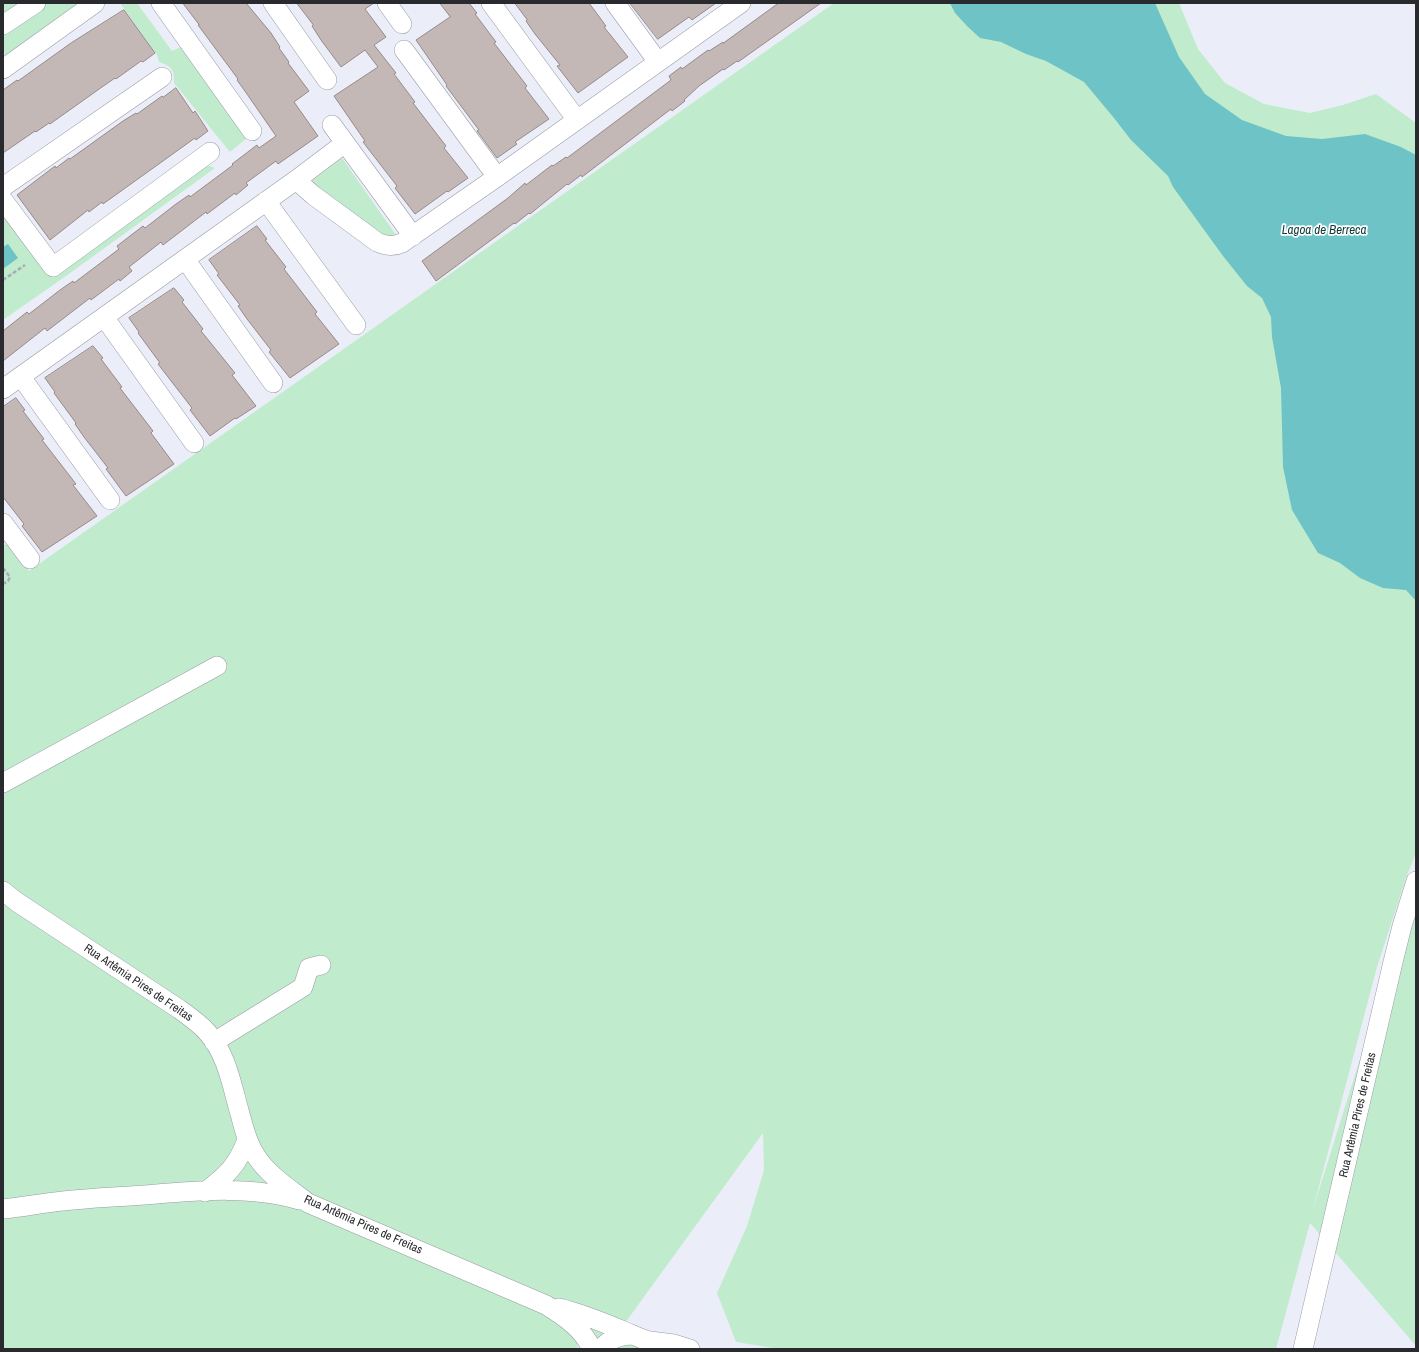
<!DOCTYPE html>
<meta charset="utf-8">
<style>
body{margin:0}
#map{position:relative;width:1419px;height:1352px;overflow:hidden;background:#ebeef8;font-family:"Archivo Narrow",sans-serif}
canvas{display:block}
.frame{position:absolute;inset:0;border:4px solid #292a2d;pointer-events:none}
</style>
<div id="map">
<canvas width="1419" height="1352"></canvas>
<div class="frame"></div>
</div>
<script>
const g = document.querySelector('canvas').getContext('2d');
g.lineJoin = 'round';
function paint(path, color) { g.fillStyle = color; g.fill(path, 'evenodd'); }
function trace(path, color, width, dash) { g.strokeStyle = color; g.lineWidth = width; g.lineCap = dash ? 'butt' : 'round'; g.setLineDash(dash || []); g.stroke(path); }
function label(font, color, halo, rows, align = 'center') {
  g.font = font + ' "Archivo Narrow",sans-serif'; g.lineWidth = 3.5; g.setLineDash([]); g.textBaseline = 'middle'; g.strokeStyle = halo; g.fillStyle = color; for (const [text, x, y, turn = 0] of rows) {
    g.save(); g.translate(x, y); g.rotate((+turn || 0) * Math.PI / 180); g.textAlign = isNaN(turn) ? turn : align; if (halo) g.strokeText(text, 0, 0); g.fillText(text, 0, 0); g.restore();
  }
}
const green = new Path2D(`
 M3,3H86L7,57L3,52Z
 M120,3H137L172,51L181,47L247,138L230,152L174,83C175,70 171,66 159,62L157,55Z
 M834,3H1179L1198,49L1225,83L1264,104L1310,113L1343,105L1376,94L1416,123V853L1406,878L1377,967L1313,1209L1416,880V1346L1310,1223L1276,1349H779L736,1342L717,1293L747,1226L764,1170L763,1133L609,1345L620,1340L650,1349H589L577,1342L578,1349H3V546L8,543L29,571Z
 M342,158L396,235L385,238L309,183Z
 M206,165L215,168L66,276L3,320V216L44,271L52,273Z`);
const water = new Path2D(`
 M950,3H1155L1179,57L1205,94L1242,120L1286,136L1322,139L1365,134L1401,147L1416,155V601L1406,590L1383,588L1360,578L1340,563L1318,553L1292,510L1283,467L1281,388L1272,337L1271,317L1262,298L1247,286L1223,256L1173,187L1168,176L1131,140L1114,118L1084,82L1046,61L1026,54L1001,42L980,38L968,27L955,13Z
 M8,244L18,258L3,269V247Z`);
const building = new Path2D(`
 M183,3H246L271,33L280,47L279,48L289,62L288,63L309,91L294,102L318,136L278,164L276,161L246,183L248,185L236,195L235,193L207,214L206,212L163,245L161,242L129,267L132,271L120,281L119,279L91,300L90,298L47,331L45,328L3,361V331L27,312L29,314L60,290L73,281L74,283L119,249L117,246L143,226L145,228L176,204L189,195L190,197L233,165L232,164L257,145L259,148L276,136L247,94L237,80L238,79L198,25H199Z
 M297,3H374L365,9L386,37L374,45L396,73L394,74L415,102L413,103L446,146L444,148L468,178L448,192L447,191L415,214L395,188L397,186L373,155L363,142L365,141L334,96L378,67L365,50L341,67L321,40L312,26L313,25Z
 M440,3H469L477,13L475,14L496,42L494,43L527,86L525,88L549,119L515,142L517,144L497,158L477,131L479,130L446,86L447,85L416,40L450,17Z
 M515,3H589L606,26L604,27L628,57L578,93L557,66L560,65L535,34L526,21L527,20Z
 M630,3H716L692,20L689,17L658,39Z
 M779,3H821L738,62L737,61L724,70L723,69L699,86L684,100L685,101L672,111L671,109L582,177L581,175L568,185L567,184L530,214L529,213L515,224L514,223L436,281L422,261L508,198L525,183L526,185L552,165L553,166L566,157L567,158L671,80L669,76L681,67L682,69L708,50L709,51L723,42V43Z
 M124,10L155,53L143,62L141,61L116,79L115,78L102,87L50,124L49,123L36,132L35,131L3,153V90L17,80L18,81L71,43Z
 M176,88L193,113L195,111L208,131L196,140L195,138L103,204L102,202L89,212L88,210L50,240L17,195L55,166L56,168L69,158L70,159L123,121L136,113L137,114L162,96L163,97Z
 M257,226L267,239L265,240L286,267L284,269L317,312L315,314L339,344L290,378L269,352L271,350L247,319L238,306L240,305L217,275L219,274L209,260Z
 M174,288L184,300L182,302L203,329L201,331L235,373L232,375L256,406L236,419L235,418L210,436L190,410L192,408L158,364L160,363L138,333L139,332L129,318Z
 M93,346L103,358L101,359L122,387L120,388L153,431L151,433L174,464L126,496L106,469L108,468L84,437L75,424L76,423L54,393L55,392L45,378Z
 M16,398L25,410L23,411L44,439L42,440L76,484L73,485L97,516L42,552L22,526L24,524L3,497V407Z`);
const path = new Path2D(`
 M3,280L25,265
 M3,568L10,577L8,581L3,584`);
const minor = new Path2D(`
 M161,3L252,131
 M273,3L327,80
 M387,3L402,24
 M491,3L577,120
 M615,3L658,62
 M3,25L36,3
 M404,50L497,177
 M3,69L95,3
 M332,125L413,236
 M296,180L313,195L377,242C387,246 393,247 402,243L497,177L741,3
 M3,187L162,77
 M3,200L53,267L210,152
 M266,201L356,325
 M185,259L273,383
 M104,317L194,443
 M21,377L110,500
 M3,389L296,180L345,143
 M3,523L30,559
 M3,783L217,666
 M3,891L17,902L179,1009C189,1016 199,1023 207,1032C227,1054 232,1086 240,1114C244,1128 247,1143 256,1156C268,1175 290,1189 308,1203L546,1305C565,1317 582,1328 592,1349
 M214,1042L303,987L309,968L321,965
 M205,1192C227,1175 237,1166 247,1140
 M3,1209C23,1207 43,1203 63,1201C90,1198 118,1197 145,1195C194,1191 252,1185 299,1200
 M559,1308C584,1314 607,1324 631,1334C641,1339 651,1340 658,1349
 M650,1341L674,1344L690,1349
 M601,1349C609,1339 619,1335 632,1335
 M1303,1349L1393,962L1402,926L1416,881`);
const streetNames = [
 ["Rua Artêmia Pires de Freitas",138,983,34],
 ["Rua Artêmia Pires de Freitas",1358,1115,-77],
 ["Rua Artêmia Pires de Freitas",363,1225,24]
];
const waterNames = [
 ["Lagoa de Berreca",1324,231]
];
paint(green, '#c0eccd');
paint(water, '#6ec3c6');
paint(building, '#c4b8b6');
trace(building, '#958a88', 1);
trace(minor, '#989ba4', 20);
trace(path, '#aaacb4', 2.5, [4, 2]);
trace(minor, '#fff', 19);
label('12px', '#292a2d', '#fff', streetNames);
label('italic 13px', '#0f393a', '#fff', waterNames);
</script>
